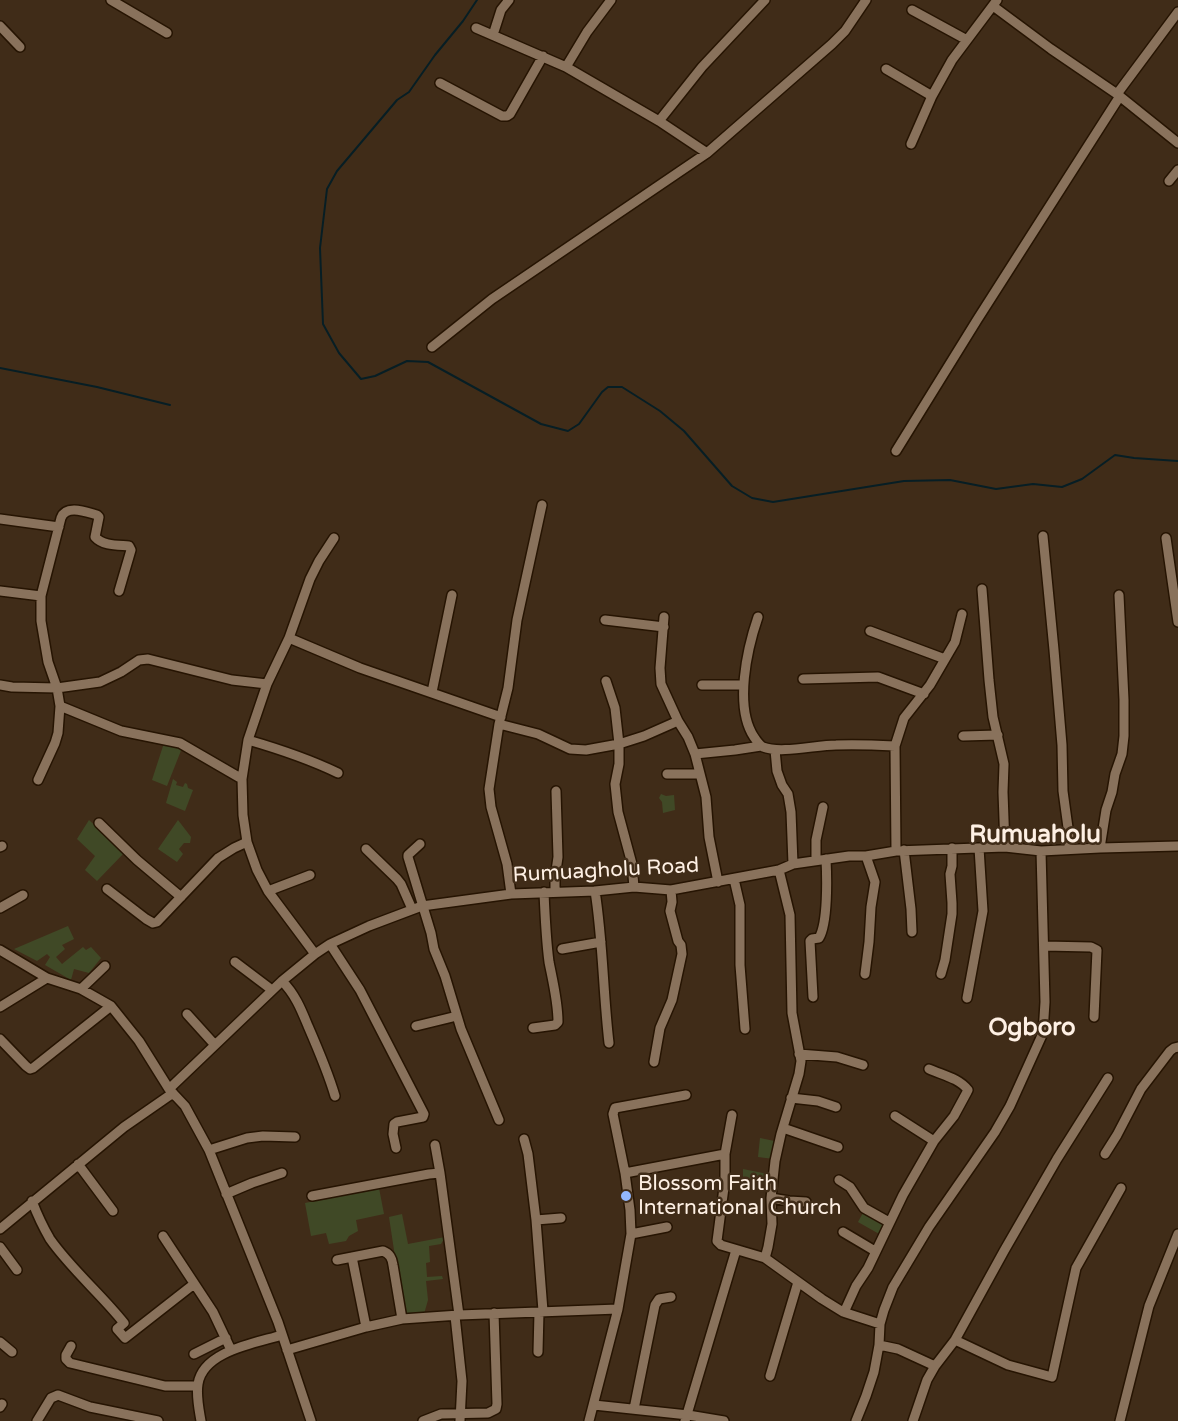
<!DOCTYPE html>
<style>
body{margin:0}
canvas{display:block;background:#402c18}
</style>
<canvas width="1178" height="1421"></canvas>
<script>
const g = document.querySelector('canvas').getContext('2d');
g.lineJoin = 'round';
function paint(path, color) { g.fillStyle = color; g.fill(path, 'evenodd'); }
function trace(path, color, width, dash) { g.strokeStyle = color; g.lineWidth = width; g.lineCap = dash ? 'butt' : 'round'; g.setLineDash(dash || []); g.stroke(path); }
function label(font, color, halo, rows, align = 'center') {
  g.font = font + ' "Varela Round",sans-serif'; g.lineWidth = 5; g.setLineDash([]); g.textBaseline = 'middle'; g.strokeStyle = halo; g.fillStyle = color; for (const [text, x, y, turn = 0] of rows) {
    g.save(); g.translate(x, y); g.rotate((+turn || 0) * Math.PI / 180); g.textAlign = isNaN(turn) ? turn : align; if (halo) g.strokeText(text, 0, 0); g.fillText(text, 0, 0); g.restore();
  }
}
const green = new Path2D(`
 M164,743L182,748L167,786L152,780Z
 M173,779L177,782L176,785L183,787L185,783L187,784L188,788L193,790L185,811L166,803Z
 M661,794L666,796L674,795L675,810L663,813L662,802L659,798Z
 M89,820L124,853L97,881L85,870L95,856L77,839Z
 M178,820L191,837L190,843H184L179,849L183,854L177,862L158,849Z
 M68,926L74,939L62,945L65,949L56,957L62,964L83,947L86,950L91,947L101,958L89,973L74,969L71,980L45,965L50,957L47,954L37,961L14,949Z
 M760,1138L779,1142L774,1159L758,1157Z
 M743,1169L773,1175L770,1185L743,1179Z
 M379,1188L384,1214L356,1220L358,1231L349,1236L346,1241L329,1244L326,1233L311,1236L305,1203Z
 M864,1211L885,1224L881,1235L858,1222Z
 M402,1214L408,1244L445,1237L441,1244L429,1246L430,1262L426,1263L427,1277L442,1276L443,1279L426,1281L428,1300L424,1314L404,1316L389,1217Z`);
const stream = new Path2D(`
 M477,0L463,21L435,55L409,92L397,100L337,171L327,189L320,248L323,324L339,353L361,379L375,376L407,361L428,362L541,424L568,431L579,424L602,392L608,387H622L660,411L684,431L732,486L752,498L773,502L904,481L950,480L996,489L1033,484L1062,487L1082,479L1115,455L1134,458L1178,461
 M0,368L97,387L170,405`);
const minor = new Path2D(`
 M111,0L167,33
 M993,6L1051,49L1117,94L1178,143
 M912,10L967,40
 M0,26L20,47
 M476,28L566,67L659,121L707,153
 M493,35L501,10L509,0
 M566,67L587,32L611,0
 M886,69L932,96
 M440,83L502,116H507L510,114L543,56
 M1117,94L1178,12
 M659,121L702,67L765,0
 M911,144L932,96L952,60L997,0
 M1169,181L1178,170
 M432,347L492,299L707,153L832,44L845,31L866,0
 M896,451L977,320L1120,96
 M0,519L59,527
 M1043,536L1054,650L1062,745L1063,791L1069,835V849
 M1166,538L1178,622
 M982,589L989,680L993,717L1004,764L1003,792L1005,847
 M0,591L41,596
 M664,617L660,668L661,684L678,721L688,737L695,754L706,797L709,837L718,882
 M758,617C747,649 734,707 754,737C757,741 759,745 763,747C781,754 816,745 836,745C856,744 876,745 895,746
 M605,620L664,627
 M870,631L945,659
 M289,638L360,668L501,717
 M803,679L878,677L924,694
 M606,681L615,708L619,744V764L615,784L618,812L632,864L634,887
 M0,685L12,687L57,688L100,682L121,672L139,660L148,659L232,680L267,684
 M702,685H743
 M432,692L452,595
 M60,706L121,731L180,743L242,779
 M499,724L538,734L570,749L586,750L619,744L644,736L678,721
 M963,736L998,735
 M248,740C279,749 309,759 338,773
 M775,750L777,771L782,785L788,794L791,812L793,864
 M695,754L735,750L761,746
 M667,774H700
 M38,780L55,743L58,733L60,706L57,688L48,662L41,621V596L61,518C66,504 86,512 97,515L99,517L95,537C103,546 118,545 129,546L131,550L119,591
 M99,823L137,860L181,897
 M420,844L408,855V857L431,933L434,949L445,976L461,1029L499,1120
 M0,847L2,846
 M1100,848L1106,810L1112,792L1115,774L1122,754L1124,736V700L1119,595
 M366,849L397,879L401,884L412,909
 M904,850L911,909L912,932
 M896,851L895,746L904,718L930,685L955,642L962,614
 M816,860V840L823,807
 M734,879L740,905V965L745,1029
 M107,889L146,919L153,923L157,922L218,858L234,848L247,842
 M268,891L310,875
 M555,891V878L558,857L556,791
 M595,891C603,941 603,992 609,1043
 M511,894L507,864L491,807L489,789L499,724L508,688L517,620L542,505
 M0,908L23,895
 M330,944L360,990L424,1114L423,1117L397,1122L394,1124L393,1134L396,1148
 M1044,946L1091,947L1097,950L1094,1017
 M562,949L601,942
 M0,950L47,978L81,989L111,1006L139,1041L169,1089L185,1106L209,1150L278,1322L311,1421
 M315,954L268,891L257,870L247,842L243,815L242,779L248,740L267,684L289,638L310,579L319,561L334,538
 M235,962L272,990
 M865,974L869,942L871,907L875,882L866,856
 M941,974L945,960L952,914V903L950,874L952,866V848
 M282,981C295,994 301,1009 308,1026C318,1049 328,1072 335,1096
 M81,989L105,966
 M813,997L810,941L812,939L819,938C828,923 827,878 826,859
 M967,998L983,911L979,848
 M0,1007L47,978
 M187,1014L215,1045
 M416,1026L457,1016
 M533,1028L555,1025L558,1022C558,1002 553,982 549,962C546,939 545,916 544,892
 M0,1039L26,1066L30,1069L33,1068L111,1006
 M799,1054L837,1057L863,1065
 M654,1062L660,1028L672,1000L682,954L681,945L678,941L670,911L672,902L671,890
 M169,1089L282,981L315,954L330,944L369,926L422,906L511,894L595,891L634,887L671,890L779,870L793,864L849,856H866L896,851L1005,847L1041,851L1100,848L1178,846
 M791,1098L818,1101L836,1107
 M732,1115L725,1154V1180L717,1241L721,1245L765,1258L822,1299L843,1312L880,1324
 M895,1116L934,1141
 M783,1128L838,1147
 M524,1139L528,1154L536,1220L543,1311
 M435,1145L440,1173
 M209,1150L247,1138L263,1136L295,1137
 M1105,1154L1117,1135L1141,1089L1170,1051L1174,1048L1178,1047
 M78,1164L113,1211
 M625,1173L725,1154
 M839,1180L850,1187L864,1208L889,1222
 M226,1194L252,1183L282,1173
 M312,1196L429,1174L440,1173L459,1315
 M771,1198L789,1201L806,1202
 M32,1201C37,1214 43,1227 50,1239C71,1269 101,1294 124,1323L117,1329L125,1338L194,1284
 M536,1220L561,1218
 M0,1229L124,1127L173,1093
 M843,1232L875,1251
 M631,1234L667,1227
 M163,1236L213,1312L231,1350
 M0,1247L17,1270
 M352,1257L366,1327
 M765,1258L768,1247L772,1224L771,1198L775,1161L781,1134L799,1074L801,1061L792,1013L790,915L779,870
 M337,1260L383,1251C390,1254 392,1258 393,1265L402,1319
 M843,1312L846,1308L856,1286L868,1268L903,1195L934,1141L954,1116L967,1092L968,1090C959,1078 942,1075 929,1069
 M455,1316L462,1381L460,1421
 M955,1340L1008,1365L1052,1377L1076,1268L1121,1188
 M0,1342L12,1352
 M879,1345L898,1349L935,1366
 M71,1346L66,1355V1359L70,1363L165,1386H197
 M287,1350L366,1327L402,1319L459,1315L618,1309
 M538,1352L539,1312
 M194,1354L226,1338
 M770,1376L798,1282
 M594,1405L688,1415L724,1421
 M0,1407L2,1404
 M634,1409L655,1305L659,1299L671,1297
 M37,1421L51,1398L58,1395L90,1407L158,1421
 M201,1421C199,1409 196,1396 198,1384C203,1351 256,1343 282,1335
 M423,1421L441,1414L488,1413L496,1409L497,1404L494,1313
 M589,1421L618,1309L631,1234L630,1210L625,1173L613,1114L615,1108L686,1095
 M685,1421L736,1250
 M856,1421L866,1396L874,1372L879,1345L880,1324L884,1310L893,1287L929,1227L995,1132L1010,1106L1043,1033L1045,1002L1041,851
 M913,1421L927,1380L935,1366L955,1340L1004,1251L1057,1159L1108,1078
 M1120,1421L1149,1306L1178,1234`);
const markers = [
 [626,1196,6,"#92b7fd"]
];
const streetNames = [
 ["Rumuagholu Road",606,871,-3]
];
const poiNames = [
 ["Blossom Faith",638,1184],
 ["International Church",638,1208]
];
const quarterNames = [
 ["Rumuaholu",1035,836],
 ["Ogboro",1032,1029]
];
paint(green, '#404926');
trace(stream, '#071e24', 2);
trace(minor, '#261402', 12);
trace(minor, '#89725c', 9);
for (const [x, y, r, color] of markers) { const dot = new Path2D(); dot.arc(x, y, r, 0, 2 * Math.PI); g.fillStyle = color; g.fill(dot); trace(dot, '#402c18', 2); }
label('21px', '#fef0e4', '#402c18', streetNames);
label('21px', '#fef0e4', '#402c18', poiNames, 'left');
label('bold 24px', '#fef0e4', '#402c18', quarterNames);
</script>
